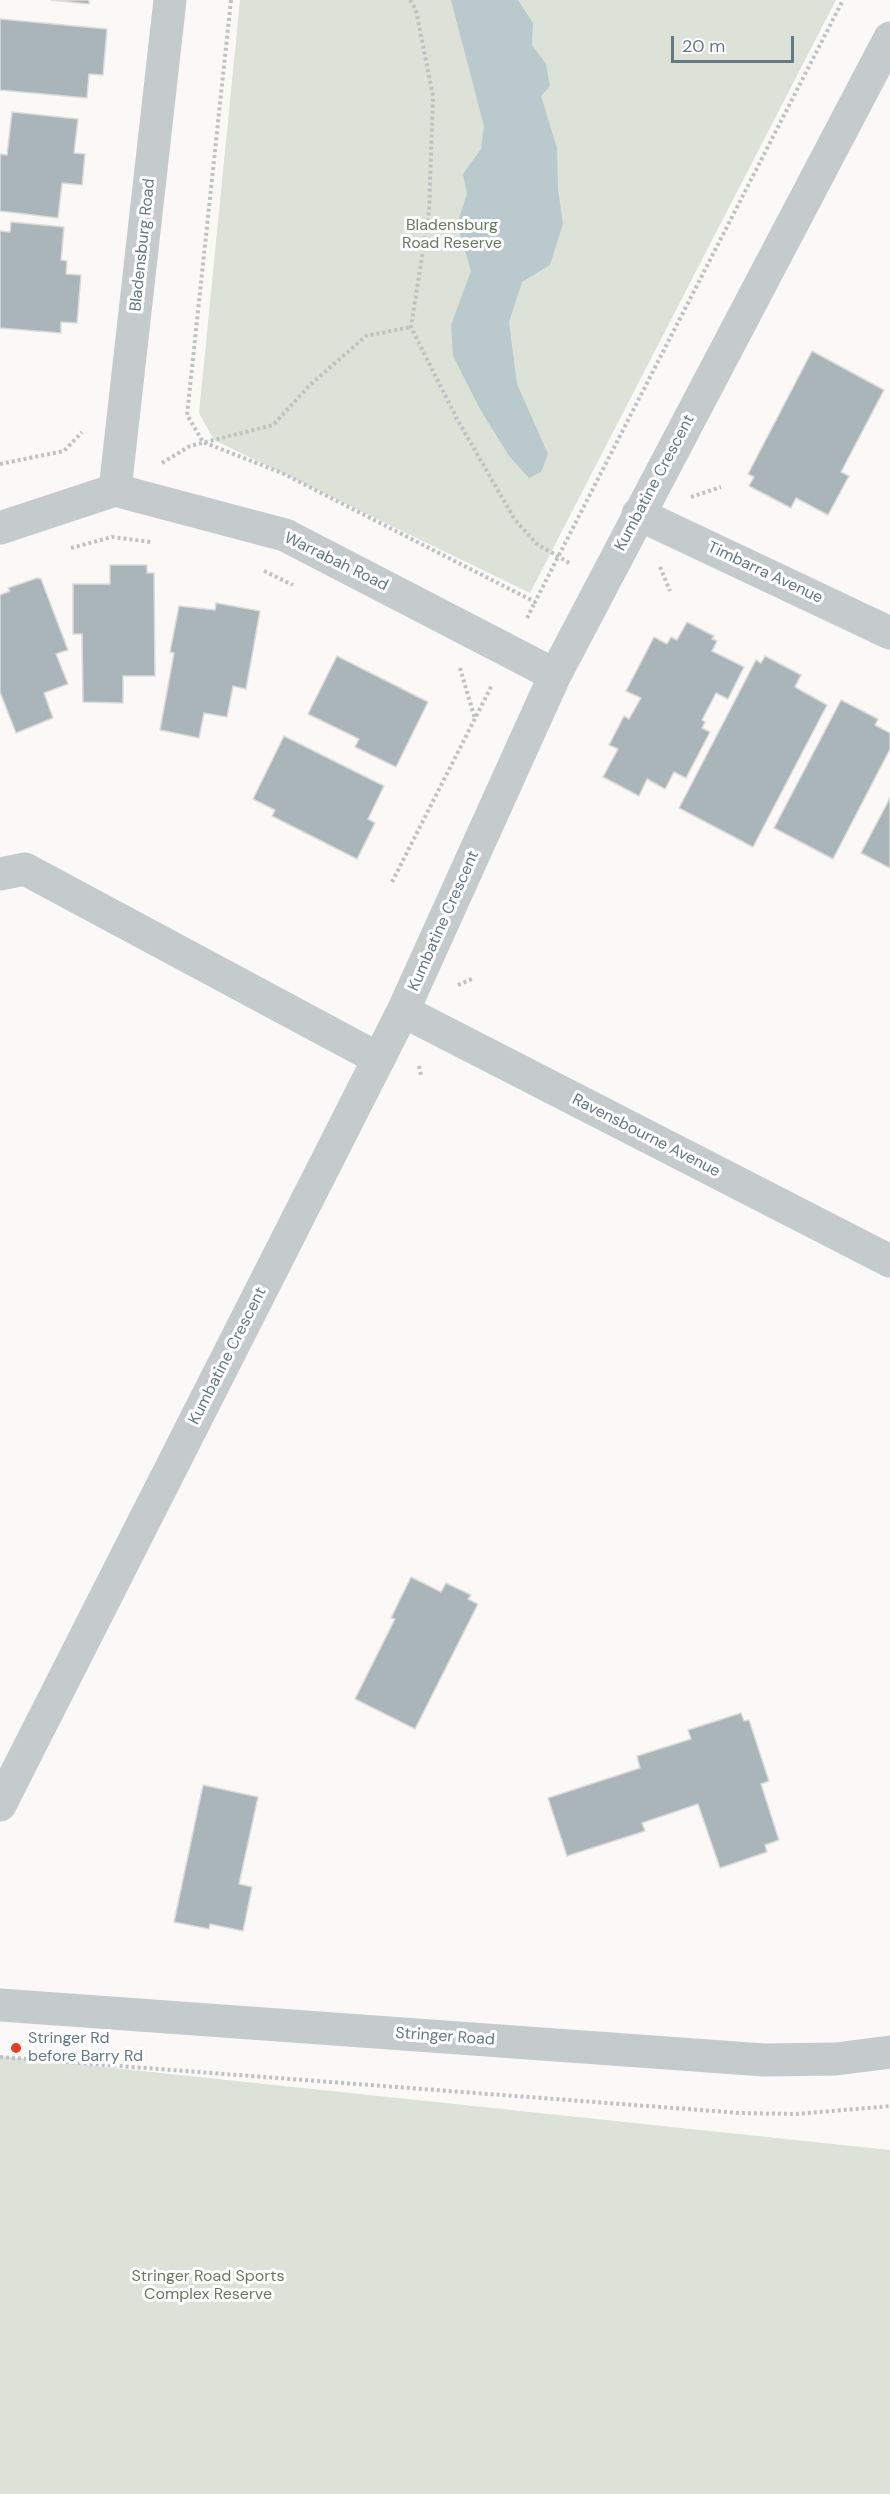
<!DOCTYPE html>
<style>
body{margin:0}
#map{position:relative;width:890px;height:2494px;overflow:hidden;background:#faf9f7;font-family:"DM Sans",sans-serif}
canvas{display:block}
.scale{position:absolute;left:671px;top:36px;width:123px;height:27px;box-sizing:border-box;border:3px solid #647a83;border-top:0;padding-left:8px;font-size:18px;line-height:21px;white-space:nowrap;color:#647a83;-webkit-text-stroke:4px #fff;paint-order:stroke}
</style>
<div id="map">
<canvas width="890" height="2494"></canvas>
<div class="scale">20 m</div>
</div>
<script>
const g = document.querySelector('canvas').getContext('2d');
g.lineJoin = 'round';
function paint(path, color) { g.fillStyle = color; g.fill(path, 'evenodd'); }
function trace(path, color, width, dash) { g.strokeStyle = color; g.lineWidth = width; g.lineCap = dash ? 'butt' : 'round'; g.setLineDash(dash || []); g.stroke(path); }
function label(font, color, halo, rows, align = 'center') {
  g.font = font + ' "DM Sans",sans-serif'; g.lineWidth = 6; g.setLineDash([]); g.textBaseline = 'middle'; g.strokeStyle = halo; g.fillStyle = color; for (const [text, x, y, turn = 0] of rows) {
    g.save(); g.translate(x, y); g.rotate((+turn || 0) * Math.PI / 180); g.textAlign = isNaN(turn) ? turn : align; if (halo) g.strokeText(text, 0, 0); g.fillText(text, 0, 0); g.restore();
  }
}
const green = new Path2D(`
 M240,0H836L530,593L214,440L199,413Z
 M0,2056L890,2150V2494H0Z`);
const water = new Path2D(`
 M451,0H518L533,23L532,45L546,64L550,86L541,96L557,148L558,189L563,224L550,265L522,282L509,322L517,384L548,454L541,472L529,478L509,456L480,409L453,356L451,325L471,271L457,224L467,194L463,174L481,149L484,126Z`);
const building = new Path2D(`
 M51,0H89V4Z
 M0,19L107,29L103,75L89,74L87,98L0,90Z
 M12,112L78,119L74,153L85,154L82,185L62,183L58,218L0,211V154L7,155Z
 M11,222L64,227L61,260L67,261L66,274L81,275L77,323L61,322V333L0,328V231L10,232Z
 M812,351L884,390L841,472L849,476L828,515L796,498L791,508L749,486L754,477L748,474Z
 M110,565H147V573H154L155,676H123V703L83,702L82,634H73V584H110Z
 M37,578L41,579L68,650L56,654L68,684L44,693L53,718L16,733L0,692V595L10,591L8,588Z
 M216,603L260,611L246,689L233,686L227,717L204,713L199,738L160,730L174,653L170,652L179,606L215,610Z
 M687,622L714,636L712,639L717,641L712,651L744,667L728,699L716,693L702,720L705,722L702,728L710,732L686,778L674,772L665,789L647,779L639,796L603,777L618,749L609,745L624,716L629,719L641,698L626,691L654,637L667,644L671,637L677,640Z
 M337,656L428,702L396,767L355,747L359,739L308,714Z
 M765,656L801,675L795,687L827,705L753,847L679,808L756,660L761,663Z
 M841,700L878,719L875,725L890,733V749L833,859L774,828Z
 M284,736L384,786L368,819L375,823L357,859L272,816L275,810L253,799Z
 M890,798V868L861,853Z
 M411,1577L441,1592L446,1583L471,1595L468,1599L478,1604L415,1729L355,1699L395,1619L391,1618Z
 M741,1713L744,1721L749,1720L769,1781L761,1784L779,1840L765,1845L767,1852L720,1868L698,1804L642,1823L645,1831L567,1856L548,1798L640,1768L637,1756L691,1739L688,1730Z
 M203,1785L258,1797L239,1884L252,1887L243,1931L210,1924L209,1929L174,1922Z`);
const path = new Path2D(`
 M231,0L187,415L203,442L282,473L535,602L843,0
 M410,0L416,10L433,96L429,212L411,327L457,419L515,520L537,544L571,564
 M162,463L190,446L273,425L310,385L366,336L411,327
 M0,464L64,451L82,432
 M691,497L721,487
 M71,548L112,537L151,542
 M660,567L670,591
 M264,571L293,585
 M527,618L535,602
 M460,668L475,719
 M392,882L492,685
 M458,985L474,978
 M419,1066L421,1075
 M0,2057L740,2113L796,2114L890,2106`);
const minor = new Path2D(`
 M115,490L170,0
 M638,514L890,633
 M0,528L115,490L285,535L555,675
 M0,874L25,869L379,1059
 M403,1011L890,1261
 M0,1805L403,1011L555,675L890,38`);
const tertiary = new Path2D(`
 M0,2005L764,2060L836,2059L890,2052`);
const markers = [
 [16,2048,6,"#ea3b27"]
];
const parkNames = [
 ["Bladensburg",452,226],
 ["Road Reserve",452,244],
 ["Stringer Road Sports",208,2277],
 ["Complex Reserve",208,2295]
];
const streetNames = [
 ["Bladensburg Road",143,245,-84],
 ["Kumbatine Crescent",655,483,-62],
 ["Warrabah Road",336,562,26],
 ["Timbarra Avenue",765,573,25],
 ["Kumbatine Crescent",444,921,-66],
 ["Ravensbourne Avenue",646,1136,27],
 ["Kumbatine Crescent",228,1356,-63],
 ["Stringer Road",445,2037,4]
];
const poiNames = [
 ["Stringer Rd",28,2039],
 ["before Barry Rd",28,2057]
];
paint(green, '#dce2d8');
paint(water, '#bac9cb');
paint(building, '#aab5b9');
trace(building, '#dcdbd9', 1.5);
trace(path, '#bfc2c4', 4, [3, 3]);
trace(minor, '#c5cacd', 33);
trace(tertiary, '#c5cacd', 33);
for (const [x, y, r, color] of markers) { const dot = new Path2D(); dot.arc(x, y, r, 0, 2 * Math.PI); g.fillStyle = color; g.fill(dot); trace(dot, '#fff', 2); }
label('16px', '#6a7a63', '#fff', parkNames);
label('16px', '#647a83', '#fff', streetNames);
label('16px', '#647a83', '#fff', poiNames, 'left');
</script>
